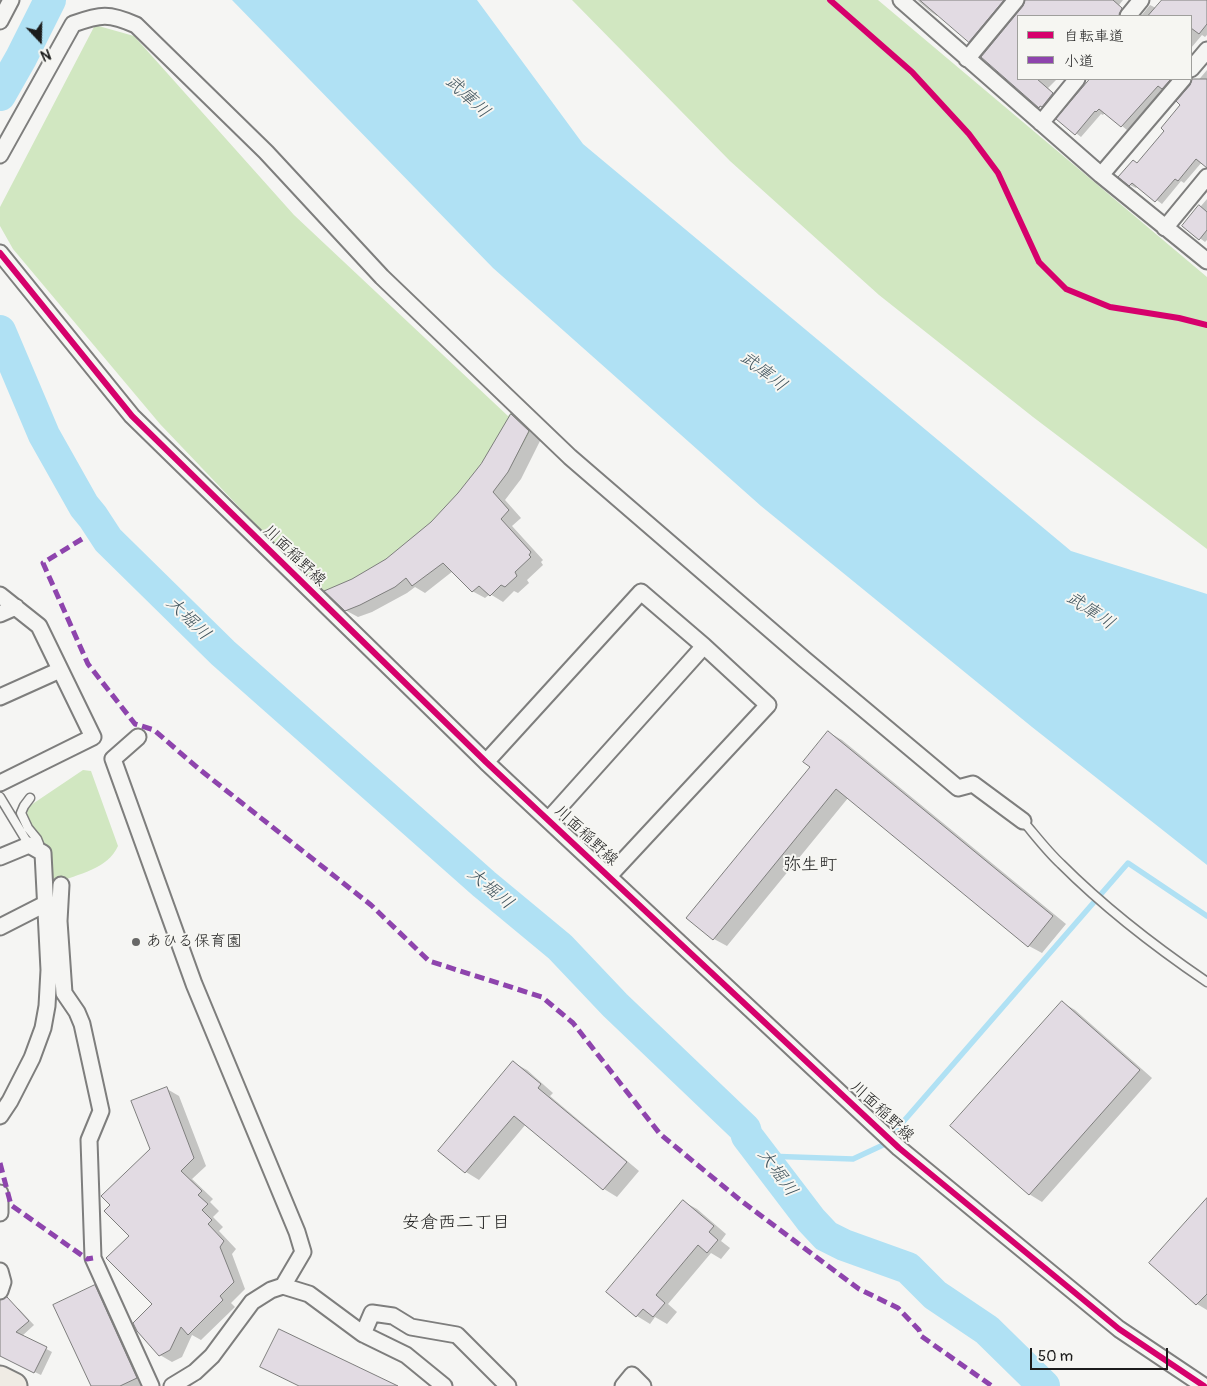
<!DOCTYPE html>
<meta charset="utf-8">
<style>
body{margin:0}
#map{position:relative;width:1207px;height:1386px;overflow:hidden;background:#f5f5f3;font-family:Pangolin,"Klee One",sans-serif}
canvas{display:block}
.legend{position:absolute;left:1017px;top:15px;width:175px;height:65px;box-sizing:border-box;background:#f6f6f2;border:1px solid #9f9f9c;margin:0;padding:6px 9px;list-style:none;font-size:15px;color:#1c1c1c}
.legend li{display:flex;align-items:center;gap:10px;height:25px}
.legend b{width:25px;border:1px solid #9f9f9c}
.north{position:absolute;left:15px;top:15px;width:50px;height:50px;-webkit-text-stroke:4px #f6f6f2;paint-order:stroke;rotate:159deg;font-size:14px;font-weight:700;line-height:20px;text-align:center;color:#1c1c1c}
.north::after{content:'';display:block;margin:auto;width:18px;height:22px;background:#1c1c1c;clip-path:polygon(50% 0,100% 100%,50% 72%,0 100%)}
.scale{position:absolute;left:1030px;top:1348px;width:138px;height:22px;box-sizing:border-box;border:2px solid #1c1c1c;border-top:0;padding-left:6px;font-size:15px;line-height:18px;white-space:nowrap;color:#1c1c1c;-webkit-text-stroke:4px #f6f6f2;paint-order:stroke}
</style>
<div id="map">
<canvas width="1207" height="1386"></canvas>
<ul class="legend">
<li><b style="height:6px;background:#d6006c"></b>自転車道</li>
<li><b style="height:6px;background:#8e44ad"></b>小道</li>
</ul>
<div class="north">N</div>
<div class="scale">50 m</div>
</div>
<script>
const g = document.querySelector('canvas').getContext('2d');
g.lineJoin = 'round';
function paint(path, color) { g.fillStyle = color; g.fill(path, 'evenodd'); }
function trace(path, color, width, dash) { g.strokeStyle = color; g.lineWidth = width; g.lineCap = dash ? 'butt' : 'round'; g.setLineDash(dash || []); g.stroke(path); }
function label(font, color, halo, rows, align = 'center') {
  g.font = font + ' Pangolin,"Klee One",sans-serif'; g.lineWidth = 4; g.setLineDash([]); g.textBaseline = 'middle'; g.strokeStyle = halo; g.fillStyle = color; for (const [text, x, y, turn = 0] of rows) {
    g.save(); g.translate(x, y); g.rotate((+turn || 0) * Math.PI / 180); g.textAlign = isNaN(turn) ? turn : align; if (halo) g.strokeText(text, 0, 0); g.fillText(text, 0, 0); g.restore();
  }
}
const green = new Path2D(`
 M572,0H878L1207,277V549L1033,417L879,295L730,161Z
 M95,25L134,36L294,215L508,416L512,412L531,429L508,472L493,492L509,510L459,560L452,553L412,586L406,578C386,593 363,604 340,613L160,424L13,249L0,226V207Z
 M83,770L91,771L118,846C108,869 78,874 56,883L52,881L36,830C27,824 26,818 28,807Z`);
const water = new Path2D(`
 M232,0H477L583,144L1071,551L1207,594V865L1032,727L761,506L493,268Z`);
const shadow = new Path2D(`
 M917,0H1013L976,44L938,14L937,16L931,12Z
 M1026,0H1123L1119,5L1128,13L1126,16H1018V79H1057L1048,88L1058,97L1045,110L982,57L1024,7Z
 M1163,0H1207V35L1205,37L1202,35L1191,48V16H1141L1150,5L1156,8Z
 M1207,70V167L1202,162L1184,183L1181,181L1162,204L1138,186L1136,188L1130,185L1138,164L1166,131L1196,83Z
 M1092,79H1180L1169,92L1164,89L1127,130L1105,112L1103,115L1101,114L1081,137L1058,119Z
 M1207,199V240L1205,242L1184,226Z
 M512,415L524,422L541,439L521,479L505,500L521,518L512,526L543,560L541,562L543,565L527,580L529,583L518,593L514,591L503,602L490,594L485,598L472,591L453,571L425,593L415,587L407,593L372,612L358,617L345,610L352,580L387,560L432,523L459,494L482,465Z
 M828,732L842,740L1066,924L1042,953L1029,946L848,798L727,946L714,939L811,767Z
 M1062,1002L1075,1010L1152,1078L1042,1202L1029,1194Z
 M514,1063L527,1070L553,1093L550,1096L639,1171L617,1197L604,1189L526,1124L479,1180L466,1172L440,1151Z
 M167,1089L179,1096L206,1166L192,1179L213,1199L210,1202L219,1211L213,1217L223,1227L219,1231L236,1249L232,1254L245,1289L231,1303L235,1307L201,1340L192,1335L182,1357L172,1362L160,1355L154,1304L131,1236Z
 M1207,1199V1310L1197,1304L1150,1263Z
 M684,1202L697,1209L726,1234L721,1241L730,1248L721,1259L711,1253L668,1304L677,1312L667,1324L655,1317L650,1324L637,1316L608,1292Z
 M95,1287L108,1294L149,1386H92Z
 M13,1306L19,1309L34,1325L22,1336L52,1352L41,1375L0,1355V1332Z`);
const stream = new Path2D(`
 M765,1156L853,1159L883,1145L1128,863L1207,916`);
const river = new Path2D(`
 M0,95L21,58L50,0
 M0,331L44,435L84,506L93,517L108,540L223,653L484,884L560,947L615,1005L745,1129L747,1136L811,1220L826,1236L844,1245L908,1268L935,1295L987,1330L1044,1386`);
const building = new Path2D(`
 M920,0H1004L969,42Z
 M1025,0H1113L1122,8L1119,16H1018V79H1037L1053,93L1042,107L1040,106L1039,108L981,57L1023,6Z
 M1162,0H1207V24L1199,34L1191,28V16H1148Z
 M1090,79H1171L1162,89L1158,86L1121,127L1099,109L1096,112L1095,111L1075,135L1056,119Z
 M1192,79H1207V168L1196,159L1178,181L1175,179L1155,202L1132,183L1129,186L1118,177L1133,160L1137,163L1164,131L1161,128L1180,105L1176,101L1190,85Z
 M1199,205L1207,212V230L1199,240L1182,226Z
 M511,414L529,431L508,472L493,492L509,510L501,519L531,552L529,555L531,557L515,572L517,576L505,587L501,585L490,596L479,586L472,592L443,563L412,586L406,578L395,587L360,605L345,611L324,591L352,579L386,559L431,522L458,493L481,464Z
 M828,731L1053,916L1028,947L836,789L713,940L686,918L810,767L803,762Z
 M1062,1001L1140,1070L1029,1195L950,1126Z
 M513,1061L541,1084L538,1088L627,1162L603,1190L514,1116L465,1173L438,1151Z
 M167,1087L194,1158L181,1171L202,1191L198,1195L208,1204L202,1210L212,1220L208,1224L224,1241L220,1247L234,1282L220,1296L223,1300L188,1335L181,1327L170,1350L159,1356L137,1331L133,1323L152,1304L106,1258L129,1236L104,1211L110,1205L101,1196L150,1149L131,1101Z
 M1207,1198V1294L1196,1305L1149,1263Z
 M683,1200L714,1226L709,1232L718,1240L707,1253L698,1245L656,1295L665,1303L653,1317L643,1309L636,1317L606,1292Z
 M95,1285L137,1378L120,1386H91L53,1305Z
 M7,1297L29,1321L16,1332L47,1347L34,1373L0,1356V1300Z
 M279,1329L398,1386H299L260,1367Z`);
const lane = new Path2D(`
 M0,797L29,845L39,844L37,839L28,828L21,813L24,806L30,798
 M1023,821C1035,835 1047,851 1061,864C1104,907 1157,948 1207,982`);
const street = new Path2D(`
 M901,0L1101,175L1207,261
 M1128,16L1141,0
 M0,21L11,0
 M967,59L1016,0
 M1191,69L1207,50
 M1041,123L1077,79
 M0,155L73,24C101,14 109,13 136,25L266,152L382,277L570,457L804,659L958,788L973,784L1023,821
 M1101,175L1183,79
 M1165,228L1207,177
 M0,253L132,416L486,762L899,1148L1119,1329L1204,1386
 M0,595L39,626L93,737L0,783
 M0,614L16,607
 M0,697L60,670
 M138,737L113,759L194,984L297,1232L303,1252L283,1286L271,1290L252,1302L212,1356L195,1372L172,1386
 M486,762L641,592L704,646L768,705L609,876
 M548,820L704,646
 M0,857L29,845L43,853L49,970L47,1006L43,1028L32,1058L10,1101L0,1116
 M61,885L59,921L64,993L77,1012L82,1024L101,1111L89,1140L93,1258L151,1386
 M0,927L45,904
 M0,1193V1213
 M0,1271L3,1282L0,1291
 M283,1286L309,1294L363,1334L372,1313L393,1316L411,1327L457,1335L508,1386
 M363,1334L406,1355L444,1386
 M623,1386L632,1375L643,1386`);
const primary = new Path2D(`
 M0,1379L14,1386`);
const quiet = new Path2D(`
 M82,539L43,563L88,664L135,724L154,730L199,769L371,905L429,961L542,997L573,1023L660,1134L740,1200L859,1289L898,1308L919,1330L921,1336L992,1386
 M0,1163L11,1205L87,1259L93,1258`);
const cycleway = new Path2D(`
 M830,0L912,72L969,134L998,173L1039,262L1066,289L1110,307L1179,318L1207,325
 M0,253L132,416L486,762L899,1148L1119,1329L1204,1386`);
const markers = [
 [136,942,5,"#686867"]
];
const streetNames = [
 ["川面稲野線",294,556,44],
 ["川面稲野線",586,836,43],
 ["川面稲野線",882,1112,43]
];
const poiNames = [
 ["あひる保育園",146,942]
];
const waterNames = [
 ["武庫川",467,97,43],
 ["武庫川",763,372,38],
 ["武庫川",1090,611,34],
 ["大堀川",188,619,44],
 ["大堀川",490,889,40],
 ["大堀川",777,1173,54]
];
const neighbourhoodNames = [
 ["弥生町",810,865],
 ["安倉西二丁目",456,1223]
];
paint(green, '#d1e7c1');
paint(water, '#b0e1f4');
paint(shadow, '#0003');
trace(stream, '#b0e1f4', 5.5);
trace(river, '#b0e1f4', 32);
paint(building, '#e2dbe3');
trace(building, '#7e7e7d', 1);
trace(lane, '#7e7e7d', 11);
trace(street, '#7e7e7d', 19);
trace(primary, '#7e7e7d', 29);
trace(lane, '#f5f5f3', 8);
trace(street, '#f5f5f3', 15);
trace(primary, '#efebe4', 25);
trace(quiet, '#8e44ad', 5, [10, 5]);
trace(cycleway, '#d6006c', 6);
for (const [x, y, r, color] of markers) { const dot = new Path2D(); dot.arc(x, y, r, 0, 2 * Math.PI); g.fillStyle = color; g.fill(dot); trace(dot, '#f6f6f2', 2); }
label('16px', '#1c1c1c', '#f6f6f2', streetNames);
label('16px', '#1c1c1c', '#f6f6f2', poiNames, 'left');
label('italic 18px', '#40545d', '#f6f6f2', waterNames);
label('18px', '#1c1c1c', '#f6f6f2', neighbourhoodNames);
</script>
